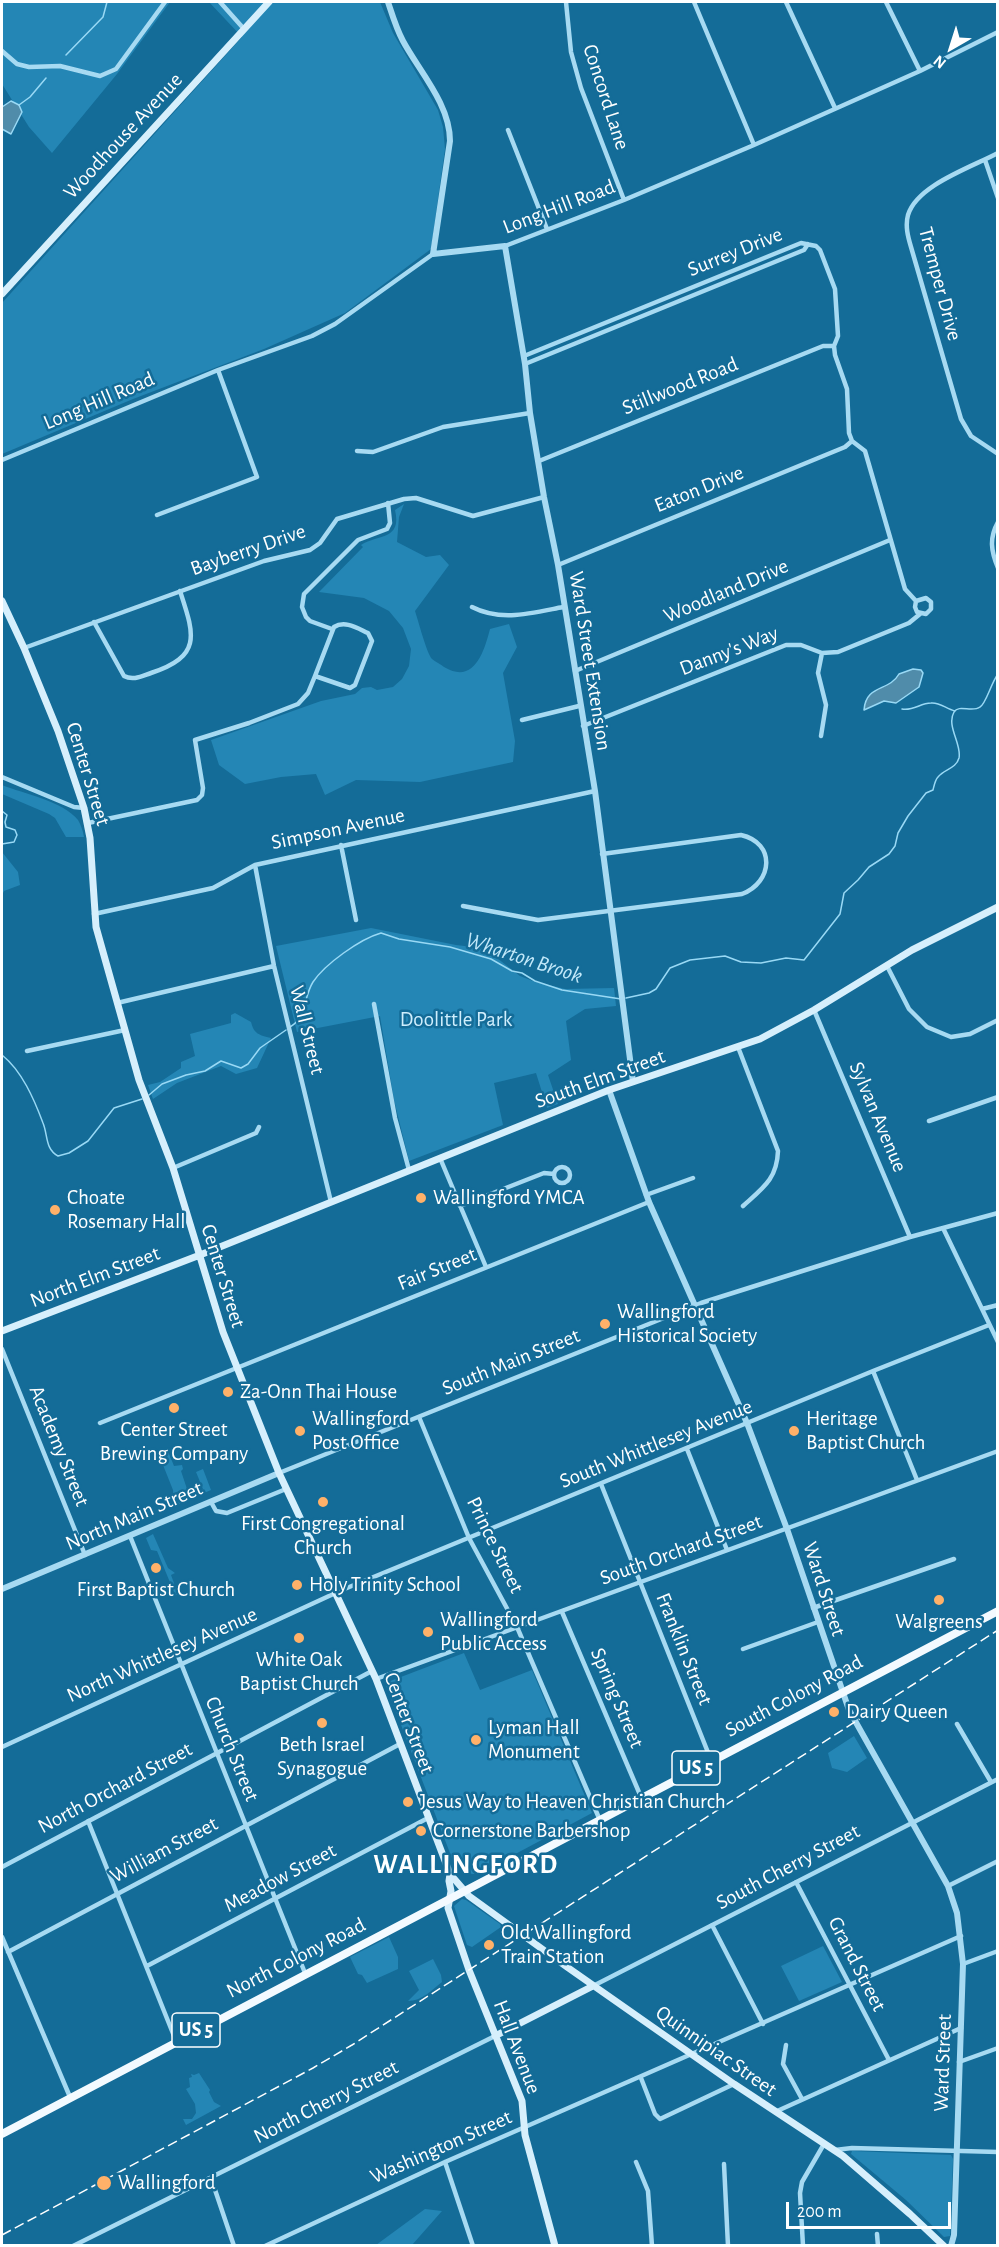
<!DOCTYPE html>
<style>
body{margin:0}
#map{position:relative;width:999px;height:2247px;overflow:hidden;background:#146c98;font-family:"Alegreya Sans",sans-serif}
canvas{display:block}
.frame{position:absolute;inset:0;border:3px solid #fff;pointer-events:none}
.north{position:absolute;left:921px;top:18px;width:60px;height:60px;-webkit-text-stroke:4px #146c98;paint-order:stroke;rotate:219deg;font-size:16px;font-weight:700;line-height:24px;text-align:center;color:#fff}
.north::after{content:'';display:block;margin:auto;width:21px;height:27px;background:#fff;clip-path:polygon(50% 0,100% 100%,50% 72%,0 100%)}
.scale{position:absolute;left:786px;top:2202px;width:165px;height:27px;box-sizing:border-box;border:3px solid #fff;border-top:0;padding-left:8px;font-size:18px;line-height:21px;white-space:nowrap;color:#fff;-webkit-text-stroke:4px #146c98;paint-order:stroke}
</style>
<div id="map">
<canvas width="999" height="2247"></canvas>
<div class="frame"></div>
<div class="north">N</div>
<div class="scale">200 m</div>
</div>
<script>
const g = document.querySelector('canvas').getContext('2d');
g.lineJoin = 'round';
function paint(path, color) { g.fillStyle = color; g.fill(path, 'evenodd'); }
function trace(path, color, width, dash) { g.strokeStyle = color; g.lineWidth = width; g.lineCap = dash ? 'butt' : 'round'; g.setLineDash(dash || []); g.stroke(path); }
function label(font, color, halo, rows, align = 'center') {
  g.font = font + ' "Alegreya Sans",sans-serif'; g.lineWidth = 5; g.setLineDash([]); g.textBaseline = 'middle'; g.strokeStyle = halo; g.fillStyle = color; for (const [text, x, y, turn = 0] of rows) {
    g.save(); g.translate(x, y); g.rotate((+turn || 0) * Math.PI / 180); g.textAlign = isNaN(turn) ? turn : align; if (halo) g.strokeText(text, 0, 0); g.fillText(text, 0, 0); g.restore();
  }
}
const green = new Path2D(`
 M2,2H170L117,74L52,153L29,127L2,84Z
 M209,2H380L393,33L438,110L443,127L445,149L431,249L345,313L264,349L133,399L2,454V303L242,37Z
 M404,504L399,517L397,542L426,557L440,555L449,565L415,611C418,620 427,654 432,659C435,662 441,664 444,667C474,685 484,652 490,629L509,624L517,647L503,673L515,741L513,762L420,782L356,780L325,795L316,774L281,777L245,784L219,765L211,740L321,701L355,694L362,688L371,687L377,690L393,687L402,679L409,666L411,649L403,628L389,611L364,598L319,592L363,547L361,545C379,534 402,540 395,510Z
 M2,785C24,794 63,801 78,820C81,825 83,831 84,837H66L55,818L49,814L2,794Z
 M2,852L18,872L20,885L4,891L2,895Z
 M371,928L456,945L481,948L488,951L520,976L533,981L565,989L614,988L616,1006L585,1009L566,1021L571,1060L548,1075L558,1104L547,1108L536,1073L494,1083L503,1125L409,1161L394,1100L380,1016L297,1032L276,946Z
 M235,1013L251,1022C254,1034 259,1035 271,1038L257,1068L236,1074L221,1066L177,1083L153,1099L148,1085L160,1082L181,1068V1062L195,1056L190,1034L231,1023V1015Z
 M168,1451L174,1466L182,1465L183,1469L181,1471L190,1498L192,1495L203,1489L196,1472L203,1469L211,1490L174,1506L173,1490L159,1455Z
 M153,1534L168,1568L175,1573L171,1575L178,1594L170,1598L168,1595L174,1592L157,1551L151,1550L146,1538Z
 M464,1653L480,1690L532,1670L592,1813L478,1874C466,1874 458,1872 453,1861L385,1683Z
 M854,1736L867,1758L847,1772L832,1768L828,1753Z
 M462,1899L466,1900L500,1924L501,1927L472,1947L467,1945L454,1906Z
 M389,1937L398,1957V1969L367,1983L362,1975L358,1974L350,1957Z
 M823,1946L842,1982L799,2001L781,1966Z
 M433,1959L441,1975L442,1982C432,1990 422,2001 408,2001L419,1990L409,1971Z
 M199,2073L210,2090L209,2092L214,2102L221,2106L186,2125L183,2119H192L196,2113L195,2104L186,2089L190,2087L189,2078L192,2077L191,2074L194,2075Z
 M852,2151L951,2155L953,2159L950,2236L944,2237L906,2200L851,2154Z
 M425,2209L442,2211L412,2245H376Z`);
const water = new Path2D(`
 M11,101L19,105L22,112L11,134L2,129V107Z
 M913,669L921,670L923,673L919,687L896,703L884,701L864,710C866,684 889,692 899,674Z`);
const stream = new Path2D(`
 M66,55L103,17L107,2
 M19,105L30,97L46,78
 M902,709C914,711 920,703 931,703C940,702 946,709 955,711
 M2,811L7,815L5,822L6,827L15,830L17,835L14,842L2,844
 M626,998L649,993L656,989L670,968L690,960L725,956L741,962L761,963L786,958L804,960L840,914L844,893L858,880L869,867L889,854L895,846L898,833L908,816L926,793L933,790C934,786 935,780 938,777C944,769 956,769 959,758C962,744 946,726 954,712C959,704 972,713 980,707C986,704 991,683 998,674
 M290,1027C307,1017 303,998 313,982C325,964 360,939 381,933L399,939L450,947L491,959L512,971L522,973L535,981L562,990L621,999
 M2,1055C22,1071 34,1099 43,1123C48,1135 45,1149 58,1156L69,1153L88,1141L114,1108L142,1099
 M149,1095L162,1084L186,1075L205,1071L221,1061L241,1068L248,1064L260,1048L286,1030`);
const minor = new Path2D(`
 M220,2L244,29
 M566,2L571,52L581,88L624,200
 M694,2L754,145
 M786,2L835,108
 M886,2L920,71
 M2,51L17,64L29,67L60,66L100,76L116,69L165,2
 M508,130L547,229
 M998,153C972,167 917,185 908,215C905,226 908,237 911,247L961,419L971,436L998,454
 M985,160L998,198
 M505,246L624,200L754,145L920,71L998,32
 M524,356L801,243L816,246L820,250L835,289L838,336L834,346L835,355L847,389L849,433L852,441L865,451L905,589L916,601L915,607L917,612L926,614L931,609V602L926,598L916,601
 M525,364L804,250L808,244
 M357,451L373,452L443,427L530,413
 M2,460L218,370L312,336L335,324L433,254
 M539,461L823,346H834
 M157,515L257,477L218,370
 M998,522C989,538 991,551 998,568
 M558,565L845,447L852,441
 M472,607C501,622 532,613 563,607
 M94,622L124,676C133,681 142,676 151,673C203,656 194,634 180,591
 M332,629L310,621L306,617L302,607L304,594L358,540L387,529L390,523L388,503
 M24,648L264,561L310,550L320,543L337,519L404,499L416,498L473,516L544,497
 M575,671L890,540
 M522,720L579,706
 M583,726L786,645H801L822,653L838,652L909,623L920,614
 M821,736L826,705L818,673L822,653
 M2,777L74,807L84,808
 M88,823L197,800L202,795L203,788L195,740L249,723L298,704L308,693L315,676L350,688L355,685L372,641L368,633C357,628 345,620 334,627L315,676
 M341,845L356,920
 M255,865L274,966L331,1202
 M463,906L538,920L742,894C773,882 776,843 741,835L602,854
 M94,914L213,888L255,865L595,791
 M887,966L909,1009L927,1027L951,1037L970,1034L998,1020
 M117,1003L274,966
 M374,1004L395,1118L409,1170
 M814,1010L910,1237
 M738,1047L778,1151C777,1179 763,1188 743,1206
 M27,1051L125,1030
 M929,1121L998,1097
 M440,1158L486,1267
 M554 1175a8 8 0 1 1 16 0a8 8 0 1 1-16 0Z
 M173,1168L256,1133L259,1127
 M646,1195L693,1178
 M460,1206L544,1173L554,1174
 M943,1228L998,1342
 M982,1309L998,1305
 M2,1349L85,1555
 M873,1371L917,1480
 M419,1417L469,1538L517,1627L599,1818
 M100,1423L649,1202
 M687,1449L727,1550
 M279,1473L701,1303L910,1237L998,1213
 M601,1484L711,1760
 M211,1502L216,1511L227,1513L286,1489
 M130,1536L305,1973
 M813,1608L954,1559
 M562,1612L641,1797
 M743,1649L818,1622
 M376,1679L998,1451
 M957,1724L991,1782
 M2,1747L342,1590L873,1371L989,1325
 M88,1821L176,2041
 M2,1867L372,1671
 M796,1882L889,2060
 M948,1886L998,1861
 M712,1925L763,2024
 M2,1937L70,2097
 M8,1952L400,1744
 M963,1964L998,1951
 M147,1966L428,1818
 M593,1986L998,1779
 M786,2045L783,2064L802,2099
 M959,2062L998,2048
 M641,2078L655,2114L660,2119L734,2084
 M775,2112L961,2028
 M835,2150L852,2148L998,2152
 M445,2162L473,2246
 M636,2162L648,2191L652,2246
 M724,2164L728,2246
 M211,2178L234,2246
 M877,2234L878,2246
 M73,2246L495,2036
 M265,2246L445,2162L961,1936
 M803,2246L800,2193L802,2182L824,2144`);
const tertiary = new Path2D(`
 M388,2C392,14 396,28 403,41C419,71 450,104 450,141L433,254L505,246L525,364L530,413L544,497L558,565L595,791L633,1082
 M609,1090L649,1202L747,1423L787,1529L849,1710L948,1886L957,1913L963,1964L954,2235L951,2246
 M2,1589L279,1473`);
const secondary = new Path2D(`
 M2,294L269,2
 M2,601L24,648L58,731L84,808L90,838L96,927L139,1080L173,1168L223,1332L279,1473L376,1679L450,1874L469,1896L567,1967L734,2084L843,2156L910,2214L944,2246
 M2,1331L200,1255L609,1090L760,1039L814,1010L912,950L998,907
 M450,1874L449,1881L451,1891L448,1908L469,1970L522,2101L525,2135L555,2246
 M495,2036L593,1986`);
const primary = new Path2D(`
 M2,2134L998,1611`);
const rail = new Path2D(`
 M2,2235L313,2068L352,2045L998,1630`);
const markers = [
 [421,1198,6,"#ffb169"],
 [55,1210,6,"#ffb169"],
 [605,1324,6,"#ffb169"],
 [228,1392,6,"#ffb169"],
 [174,1408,6,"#ffb169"],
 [300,1431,6,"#ffb169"],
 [794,1431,6,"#ffb169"],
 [323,1502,6,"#ffb169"],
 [156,1568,6,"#ffb169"],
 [297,1585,6,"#ffb169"],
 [939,1600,6,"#ffb169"],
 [428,1632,6,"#ffb169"],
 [299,1638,6,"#ffb169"],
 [834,1712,6,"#ffb169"],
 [322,1723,6,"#ffb169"],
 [476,1740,6,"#ffb169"],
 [408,1802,6,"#ffb169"],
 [421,1831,6,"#ffb169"],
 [489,1945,6,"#ffb169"],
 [104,2183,8,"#ffb169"]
];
const shields = [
 [696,1768,48],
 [196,2030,48]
];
const shieldNames = [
 ["US 5",696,1768],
 ["US 5",196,2030]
];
const streetNames = [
 ["Concord Lane",606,97,72],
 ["Woodhouse Avenue",123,136,-47],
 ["Long Hill Road",559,207,-21],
 ["Surrey Drive",735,252,-22],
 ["Tremper Drive",940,284,75],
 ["Stillwood Road",680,386,-22],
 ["Long Hill Road",99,401,-23],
 ["Eaton Drive",699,489,-22],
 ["Bayberry Drive",248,550,-19],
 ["Woodland Drive",726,591,-23],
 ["Danny's Way",729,651,-21],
 ["Ward Street Extension",590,661,81],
 ["Center Street",88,774,73],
 ["Simpson Avenue",338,829,-12],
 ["Wall Street",307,1030,76],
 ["South Elm Street",600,1079,-20],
 ["Sylvan Avenue",878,1117,67],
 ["Fair Street",437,1269,-22],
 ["Center Street",223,1276,73],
 ["North Elm Street",95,1277,-21],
 ["South Main Street",511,1362,-22],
 ["South Whittlesey Avenue",656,1444,-22],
 ["Academy Street",59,1446,68],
 ["North Main Street",134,1516,-23],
 ["Prince Street",495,1545,64],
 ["South Orchard Street",681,1550,-20],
 ["Ward Street",824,1589,72],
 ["Franklin Street",684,1649,68],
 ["North Whittlesey Avenue",162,1655,-24],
 ["South Colony Road",794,1696,-28],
 ["Spring Street",617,1698,67],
 ["Center Street",409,1723,69],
 ["Church Street",232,1749,68],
 ["North Orchard Street",115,1788,-28],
 ["William Street",164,1850,-28],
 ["South Cherry Street",788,1867,-28],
 ["Meadow Street",280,1878,-28],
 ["North Colony Road",296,1958,-27],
 ["Grand Street",857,1964,63],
 ["Hall Avenue",517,2047,69],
 ["Quinnipiac Street",716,2051,35],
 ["Ward Street",943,2063,-88],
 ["North Cherry Street",326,2102,-27],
 ["Washington Street",441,2147,-24]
];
const parkNames = [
 ["Doolittle Park",456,1020]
];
const poiNames = [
 ["Choate",67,1198],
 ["Rosemary Hall",67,1222],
 ["Wallingford YMCA",433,1198],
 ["Wallingford",617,1312],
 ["Historical Society",617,1336],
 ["Za-Onn Thai House",240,1392],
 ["Wallingford",312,1419],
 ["Post Office",312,1443],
 ["Heritage",806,1419],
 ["Baptist Church",806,1443],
 ["Center Street",174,1430,"center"],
 ["Brewing Company",174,1454,"center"],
 ["First Congregational",323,1524,"center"],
 ["Church",323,1548,"center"],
 ["Holy Trinity School",309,1585],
 ["First Baptist Church",156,1590,"center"],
 ["Wallingford",440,1620],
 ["Public Access",440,1644],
 ["Walgreens",939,1622,"center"],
 ["White Oak",299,1660,"center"],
 ["Baptist Church",299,1684,"center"],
 ["Dairy Queen",846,1712],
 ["Lyman Hall",488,1728],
 ["Monument",488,1752],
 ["Beth Israel",322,1745,"center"],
 ["Synagogue",322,1769,"center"],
 ["Jesus Way to Heaven Christian Church",420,1802],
 ["Cornerstone Barbershop",433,1831],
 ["Old Wallingford",501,1933],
 ["Train Station",501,1957],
 ["Wallingford",118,2183]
];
const waterNames = [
 ["Wharton Brook",524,958,18]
];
const districtNames = [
 ["WALLINGFORD",466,1865]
];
paint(green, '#2486b5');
paint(water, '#508caa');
trace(water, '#99d9f5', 1.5);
trace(stream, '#99d9f5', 1.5);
trace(minor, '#a7daf2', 4.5);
trace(tertiary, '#a7daf2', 6);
trace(secondary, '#d6effc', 7);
trace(primary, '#f3faff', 8);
trace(rail, '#fff', 1.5, [10, 4.5]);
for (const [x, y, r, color] of markers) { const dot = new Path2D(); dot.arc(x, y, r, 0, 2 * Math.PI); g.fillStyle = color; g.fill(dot); trace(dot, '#146c98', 2); }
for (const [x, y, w] of shields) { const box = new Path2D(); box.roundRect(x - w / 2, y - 17, w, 34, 4.5); g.fillStyle = '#146c98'; g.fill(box); trace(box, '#fff', 1.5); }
label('bold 20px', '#fff', null, shieldNames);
label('21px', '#fff', '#146c98', streetNames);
label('21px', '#cfeefd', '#146c98', parkNames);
label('21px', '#fff', '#146c98', poiNames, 'left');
label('italic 22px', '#c3e9fa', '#146c98', waterNames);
g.letterSpacing = '1.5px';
label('bold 27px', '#fff', '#146c98', districtNames);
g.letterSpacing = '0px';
</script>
